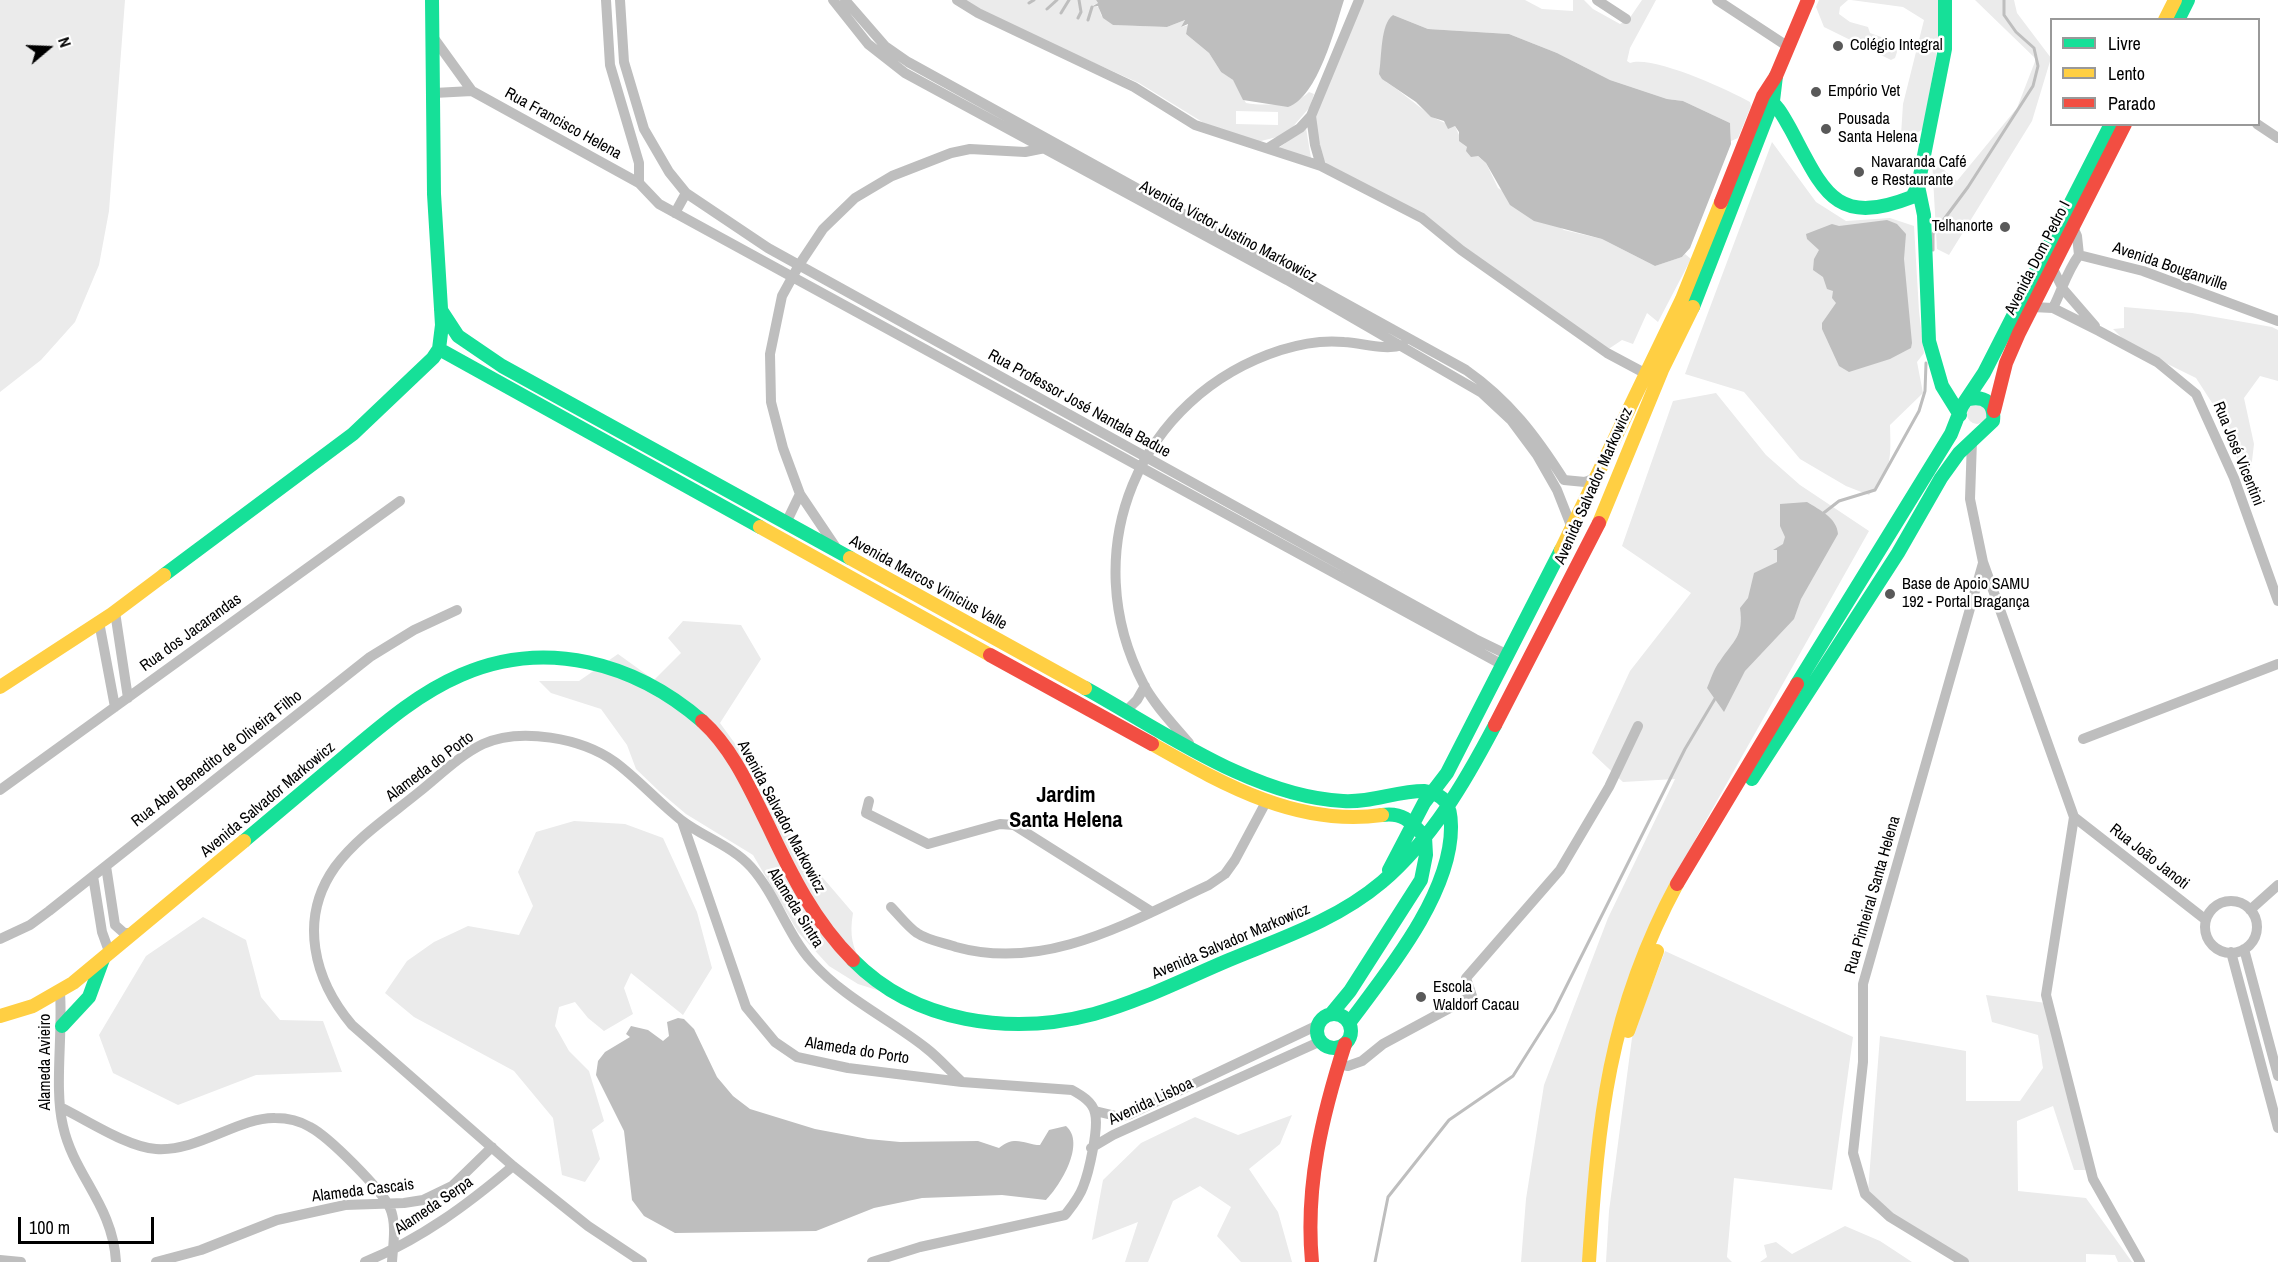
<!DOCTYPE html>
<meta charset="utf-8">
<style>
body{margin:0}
#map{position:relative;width:2278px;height:1262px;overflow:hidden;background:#fff;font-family:"Archivo Narrow",sans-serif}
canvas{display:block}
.legend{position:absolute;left:2050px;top:18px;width:210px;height:108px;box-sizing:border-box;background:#fff;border:2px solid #999;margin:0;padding:8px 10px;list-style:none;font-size:18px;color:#000}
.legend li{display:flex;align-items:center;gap:12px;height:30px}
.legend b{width:30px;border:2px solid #999}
.north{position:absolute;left:18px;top:18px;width:60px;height:60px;-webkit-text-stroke:4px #fff;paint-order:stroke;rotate:71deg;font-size:16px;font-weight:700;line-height:24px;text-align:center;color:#000}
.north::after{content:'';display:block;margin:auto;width:21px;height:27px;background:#000;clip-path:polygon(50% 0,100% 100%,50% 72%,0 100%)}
.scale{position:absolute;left:18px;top:1217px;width:136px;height:27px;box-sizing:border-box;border:3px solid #000;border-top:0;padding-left:8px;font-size:18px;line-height:21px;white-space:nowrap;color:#000;-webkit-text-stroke:4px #fff;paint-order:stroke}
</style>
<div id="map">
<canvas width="2278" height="1262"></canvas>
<ul class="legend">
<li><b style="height:8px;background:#16e098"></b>Livre</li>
<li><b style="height:8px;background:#ffcf43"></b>Lento</li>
<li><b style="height:8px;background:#f24e42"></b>Parado</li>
</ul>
<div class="north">N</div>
<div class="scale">100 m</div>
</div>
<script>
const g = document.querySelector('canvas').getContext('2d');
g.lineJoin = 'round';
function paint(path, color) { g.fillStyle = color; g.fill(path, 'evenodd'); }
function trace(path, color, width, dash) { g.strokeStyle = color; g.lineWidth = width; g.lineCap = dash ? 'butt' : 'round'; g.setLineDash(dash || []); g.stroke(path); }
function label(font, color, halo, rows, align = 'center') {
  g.font = font + ' "Archivo Narrow",sans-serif'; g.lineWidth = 5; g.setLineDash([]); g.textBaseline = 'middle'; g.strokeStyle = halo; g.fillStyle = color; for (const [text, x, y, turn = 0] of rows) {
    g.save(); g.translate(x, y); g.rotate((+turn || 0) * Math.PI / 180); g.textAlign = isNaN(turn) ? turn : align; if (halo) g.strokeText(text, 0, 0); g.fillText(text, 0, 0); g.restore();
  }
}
const green = new Path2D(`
 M0,0H125L109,211L99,265L75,322L41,360L0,392Z
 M964,0H1096L1098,3L1091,6L1099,7L1101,15L1113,25L1167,27L1185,20L1181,27L1189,25L1186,34L1209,53L1221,72L1233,80L1246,103C1264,106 1296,106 1309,92L1314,94L1310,107L1290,130L1281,136L1257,142L1204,123L1139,83L1003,22ZM1236,111L1278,112V125L1236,124Z
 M1360,0H1525L1542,9L1573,11V0H1584L1593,9L1620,24L1629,19L1642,0H1656L1630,48L1627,61L1630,63C1653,55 1728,90 1750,102L1751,106L1738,138L1731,141L1730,123L1683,101L1667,99L1610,80L1557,53L1509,34L1428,29L1393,15C1380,42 1382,54 1386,82C1402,92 1415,104 1430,115C1436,120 1444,121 1451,127L1455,126L1463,144L1486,163L1498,188L1564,230L1602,239L1655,266L1682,257L1685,254L1691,259L1658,322L1647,313L1633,344L1622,340L1607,350L1449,237L1329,166L1321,157L1315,113Z
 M1819,0H1848L1840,7L1839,14L1850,22L1868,27L1870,33L1895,42L1897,52L1895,58L1891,60L1824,27L1816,7Z
 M1851,0H1941L1943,17L1923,129L1910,137L1901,135L1903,104L1924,20L1903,7Z
 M1975,0H2014L2017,13L2051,58L2032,121L1949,255L1937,249L1932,160L1957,181L2017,108L2036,59Z
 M1306,128L1311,158L1280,149V147Z
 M1772,142L1816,202L1846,221L1890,218L1914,226L1919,311L1924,353L1917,362L1923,393L1890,425C1891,459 1892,469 1869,495L1846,486L1800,459L1744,392L1685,374Z
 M2124,307L2192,313L2272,327L2278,330V381L2260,376L2244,398L2254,444L2249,486L2216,409L2196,378L2129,345L2113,329L2124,328Z
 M1716,393L1766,455L1800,485L1869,531L1696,838L1623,996L1584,1262H1521L1526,1199L1544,1085L1608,918L1675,779L1623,782L1592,753L1630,671L1691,593L1622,546L1673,401Z
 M1967 414a10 10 0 1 1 20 0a10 10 0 1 1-20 0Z
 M683,621L741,625L761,659L720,723L787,815L800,851L853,913C845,958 869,970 899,997L858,984L829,966L798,932L753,855L686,814L660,792L636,769L627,745L601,709L551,693L539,681H579L618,654L654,680L681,653L668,638Z
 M574,821L625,824L663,838L697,912L712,968L683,1015L631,973L624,988L633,1014L604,1031L588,1018L575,1002L559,1007L555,1026L569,1051L589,1071L604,1121L592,1130L600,1159L585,1182L562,1175L553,1118L514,1071L414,1017L385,993L407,961L434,942L468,926L519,935L533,906L518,872L536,832Z
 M203,917L246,940L261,997L280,1020L323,1021L342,1072L256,1075L178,1105L113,1073L99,1035L146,956Z
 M1665,951L1853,1037L1832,1190L1734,1178L1727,1257L1732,1262H1606L1609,1211L1632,1038Z
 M1986,995L2046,1003L2088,1170H2074L2053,1106L2017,1121L2018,1191L2086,1198L2132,1262H2118L2115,1255L2086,1254V1262H1969L1891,1216L1868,1192L1880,1036L1966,1051V1101H2020L2043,1068L2038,1035L1992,1022Z
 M1292,1115L1280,1144L1249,1169L1278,1212L1292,1262H1241L1217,1236L1231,1207L1200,1186L1173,1201L1148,1262H1125L1138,1222L1092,1240L1103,1180L1141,1143L1195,1117L1238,1135Z
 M1845,1226L1880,1241L1912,1262H1760L1767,1257L1764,1245L1776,1242L1792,1254Z`);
const water = new Path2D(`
 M1096,0H1344C1335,28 1318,97 1288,107L1243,100L1233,80L1221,72L1209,53L1186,34L1188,24L1181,27L1185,20L1167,27L1113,25L1103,18L1098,6L1091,7L1098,3Z
 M1393,15L1428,29L1509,34L1557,53L1610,80L1667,99L1683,101L1730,123L1731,144L1690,248L1682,257L1655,266L1602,239L1534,221L1510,205L1486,163L1478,156L1471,157L1466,151L1467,147L1459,141V132L1455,126L1448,129L1444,121L1431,117L1416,102L1382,79L1379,74C1382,58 1380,24 1393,15Z
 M1887,220L1897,224L1906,234L1904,259L1912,343L1911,348L1890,359L1849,372L1839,366L1822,329V323L1836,303L1832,298L1833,291L1827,289L1823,277L1813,270L1814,259L1819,250L1807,239L1806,234L1832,224L1839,226Z
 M1807,502C1820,510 1837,518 1838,534L1801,599L1794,619L1745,671L1724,712L1707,688C1711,679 1714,668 1720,661C1734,640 1744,636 1740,608L1748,598L1754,573L1777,562V550H1773L1783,544L1785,537L1780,526V504Z
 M678,1018L684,1019L694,1029L717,1077L733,1096L750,1109L815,1129L868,1139L900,1142L978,1141L999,1148C1015,1134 1026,1145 1040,1145L1049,1130L1066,1126C1086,1143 1061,1185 1046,1200L1002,1195L922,1198L874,1208L816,1231L675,1233L644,1216L632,1200L624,1131L596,1075L598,1061L605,1052L630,1037L626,1034L631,1026L648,1030L663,1041L669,1036L667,1022Z`);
const stream = new Path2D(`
 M1029,3L1034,0
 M1047,9L1057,0
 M1061,13L1069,0
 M1078,18L1081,12L1079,0
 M1088,20L1092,7
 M1933,250V234L1968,187L2033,86L2038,66L2034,48L2016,32L2004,15V0
 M1821,515L1839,501L1875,490L1919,411L1925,391L1926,363
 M1375,1262L1388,1197L1449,1120L1513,1076L1554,1011L1685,749L1716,697`);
const street = new Path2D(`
 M606,0L610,65L639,163V183
 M620,0L624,62L644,129L669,172L686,193L768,248L1475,639L1506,654
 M833,0L868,44L905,73L1287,280L1482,393L1511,420L1537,455L1557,490L1572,528
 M845,0L885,46L908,62L1466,370C1509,400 1536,436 1564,480L1585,482L1596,478
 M957,0L978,13L1134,87L1195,125L1321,166L1422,218L1461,250L1607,353L1652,377
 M1597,0L1626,19
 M1717,0L1787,46
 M433,37L472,91L639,183L659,204L1501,664
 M434,93L472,91
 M1311,116L1315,145L1321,166
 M2257,124L2278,138
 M1268,148L1300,128L1311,116L1359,0
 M675,213L686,193
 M2073,227L2077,236L2079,255L2143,271L2278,321
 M2052,267L2063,289L2095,326
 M2032,307L2053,308L2099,331L2157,362L2196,394L2234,478L2278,601
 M2053,308C2063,288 2066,273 2079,255
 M1972,440L1970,499L1983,562L2074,817L2046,995L2093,1179L2140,1262
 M786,523L800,494
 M837,549L800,494L783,448L771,402L770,354L782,296L799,265L823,229L855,198L892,176L951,153L970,149L1025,152L1045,148L1047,145
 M115,612L128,698
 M99,622L115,707
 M1126,711L1137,700L1145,686
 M2083,739L2278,664
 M1189,743C1174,725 1155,706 1144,685C1074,552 1138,396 1281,350C1300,344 1324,340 1344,342C1363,343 1385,351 1403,345
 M0,790L400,501
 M869,801L866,813L928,844L1000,824L1014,825L1152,912
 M2074,817L2206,920
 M682,821L746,1007L775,1042L797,1057L848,1068L962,1082L1072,1090C1081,1095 1093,1102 1095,1113C1099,1128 1089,1172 1083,1187C1079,1198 1072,1206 1065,1215L920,1247L872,1262
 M106,866L115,925L124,933H135
 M93,876L102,932L110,954
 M2205 927a26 26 0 1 1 52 0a26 26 0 1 1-52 0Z
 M891,907C899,915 908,927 917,933C927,940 944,943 956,947C1046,972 1129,922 1209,885L1225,874L1235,860L1266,802
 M2250,910L2278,885
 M0,939L30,925L49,911L370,657L414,630L457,610
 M2244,949L2278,1076
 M2231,952L2278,1128
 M60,993C63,1034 54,1089 63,1126C74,1176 113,1205 116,1262
 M1339,1064L1348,1066L1362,1061L1383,1044L1472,996L1466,978L1560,870L1609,787L1638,726
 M60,1107C87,1120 127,1147 156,1149C198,1152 239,1117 275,1118C286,1118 300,1121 310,1127C329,1137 381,1189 390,1208C397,1224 393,1245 392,1262
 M1095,1111L1116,1116L1128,1115L1318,1025
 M1091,1148L1113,1135L1321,1041
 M0,1260L21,1262
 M156,1262L201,1250L277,1220L345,1205L404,1203L423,1200L452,1186L492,1147
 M365,1262C421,1239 467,1205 513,1166
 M642,1262L588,1226L513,1166L352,1025C314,980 298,919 335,867C357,837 391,815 419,792C439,776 460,755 483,744C520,727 582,738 615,762C638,779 658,802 681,820C703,837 732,846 751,867C776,895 787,934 812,962C845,999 888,1018 926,1048C939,1058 950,1071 962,1082
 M1964,1262L1890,1217L1865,1194L1853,1153L1863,1062V984L1983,563`);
const fast = new Path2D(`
 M1945,0V49L1918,186L1924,215L1929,341L1942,386L1960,415
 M2178,20L2188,0
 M1766,97C1778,105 1784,118 1791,130C1824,192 1835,227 1912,197L1918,186
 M1693,307L1773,101L1776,76
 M441,310L458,336L502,366L850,558
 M439,349L760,527
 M164,575L353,434L433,358L439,349L442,325L434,194L432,0
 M1797,684L1951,434L1962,406L1984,373L2111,124
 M1085,688C1161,730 1254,797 1343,801C1371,803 1396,791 1424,791C1445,794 1451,805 1451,826C1452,893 1388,971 1349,1023
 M1752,779L1898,553L1941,478L1959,453L1993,421C1995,404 1986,396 1969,399
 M244,841C278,812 312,784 345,756C382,725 417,694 461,675C546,638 635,663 702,721
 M1389,870L1424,803L1447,773L1561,550
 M853,960C915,1023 1011,1036 1094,1014C1141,1001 1184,979 1229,960C1282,938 1337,920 1382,882C1432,839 1465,782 1495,725
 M1331,1014L1350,991L1421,880L1426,855L1425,837C1411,822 1404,812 1382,815
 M1317 1031a17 17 0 1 1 34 0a17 17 0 1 1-34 0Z
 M62,1026L89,997L103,959`);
const slow = new Path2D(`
 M2165,20L2175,0
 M1599,523L1662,370L1693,307
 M760,527L990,655
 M1561,550L1682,299L1721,202
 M850,558L1085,688
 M0,687L112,614L164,575
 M1152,744C1223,784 1297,827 1382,815
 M0,1016L33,1006L73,983L244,841
 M1628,1031L1657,951
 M1589,1262C1598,1120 1608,1012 1677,884`);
const jam = new Path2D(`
 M1721,202L1763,96L1776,76L1808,0
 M1994,411L2006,363L2019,333L2125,124
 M990,655L1152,744
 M702,721C733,749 750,789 768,825C791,874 814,921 853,960
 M1495,725L1599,523
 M1677,884L1797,684
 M1312,1262C1305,1186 1322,1116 1345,1044`);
const markers = [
 [1838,46,6,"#595959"],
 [1816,92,6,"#595959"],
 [1826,129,6,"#595959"],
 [1859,172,6,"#595959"],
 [2005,227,6,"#595959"],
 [1890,594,6,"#595959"],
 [1421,997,6,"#595959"]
];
const poiNames = [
 ["Colégio Integral",1850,46],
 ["Empório Vet",1828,92],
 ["Pousada",1838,120],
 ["Santa Helena",1838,138],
 ["Navaranda Café",1871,163],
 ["e Restaurante",1871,181],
 ["Telhanorte",1993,227,"right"],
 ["Base de Apoio SAMU",1902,585],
 ["192 - Portal Bragança",1902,603],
 ["Escola",1433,988],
 ["Waldorf Cacau",1433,1006]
];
const streetNames = [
 ["Rua Francisco Helena",563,124,29],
 ["Avenida Victor Justino Markowicz",1228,232,28],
 ["Avenida Dom Pedro I",2038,258,-63],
 ["Avenida Bouganville",2170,267,19],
 ["Rua Professor José Nantala Badue",1079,404,29],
 ["Rua José Vicentini",2238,454,68],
 ["Avenida Salvador Markowicz",1594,486,-66],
 ["Avenida Marcos Vinicius Valle",928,583,29],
 ["Rua dos Jacarandas",191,633,-36],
 ["Rua Abel Benedito de Oliveira Filho",217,759,-38],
 ["Alameda do Porto",430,767,-37],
 ["Avenida Salvador Markowicz",268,800,-40],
 ["Avenida Salvador Markowicz",781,817,62],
 ["Rua João Janoti",2149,857,38],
 ["Rua Pinheiral Santa Helena",1873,895,-74],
 ["Alameda Sintra",795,908,58],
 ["Avenida Salvador Markowicz",1231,942,-23],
 ["Alameda do Porto",857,1051,9],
 ["Alameda Avieiro",46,1062,-90],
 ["Avenida Lisboa",1151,1102,-25],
 ["Alameda Cascais",363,1191,-7],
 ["Alameda Serpa",434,1206,-34]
];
const districtNames = [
 ["Jardim",1066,796],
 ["Santa Helena",1066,821]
];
paint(green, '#ebebeb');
paint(water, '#bebebe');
trace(stream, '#bebebe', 3);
trace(street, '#bebebe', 10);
trace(fast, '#16e098', 14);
trace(slow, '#ffcf43', 14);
trace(jam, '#f24e42', 14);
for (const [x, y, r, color] of markers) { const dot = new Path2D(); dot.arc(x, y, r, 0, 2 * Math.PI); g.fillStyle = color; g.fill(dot); trace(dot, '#fff', 2); }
label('16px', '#000', '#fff', poiNames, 'left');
label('16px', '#000', '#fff', streetNames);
label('bold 22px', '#000', '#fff', districtNames);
</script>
